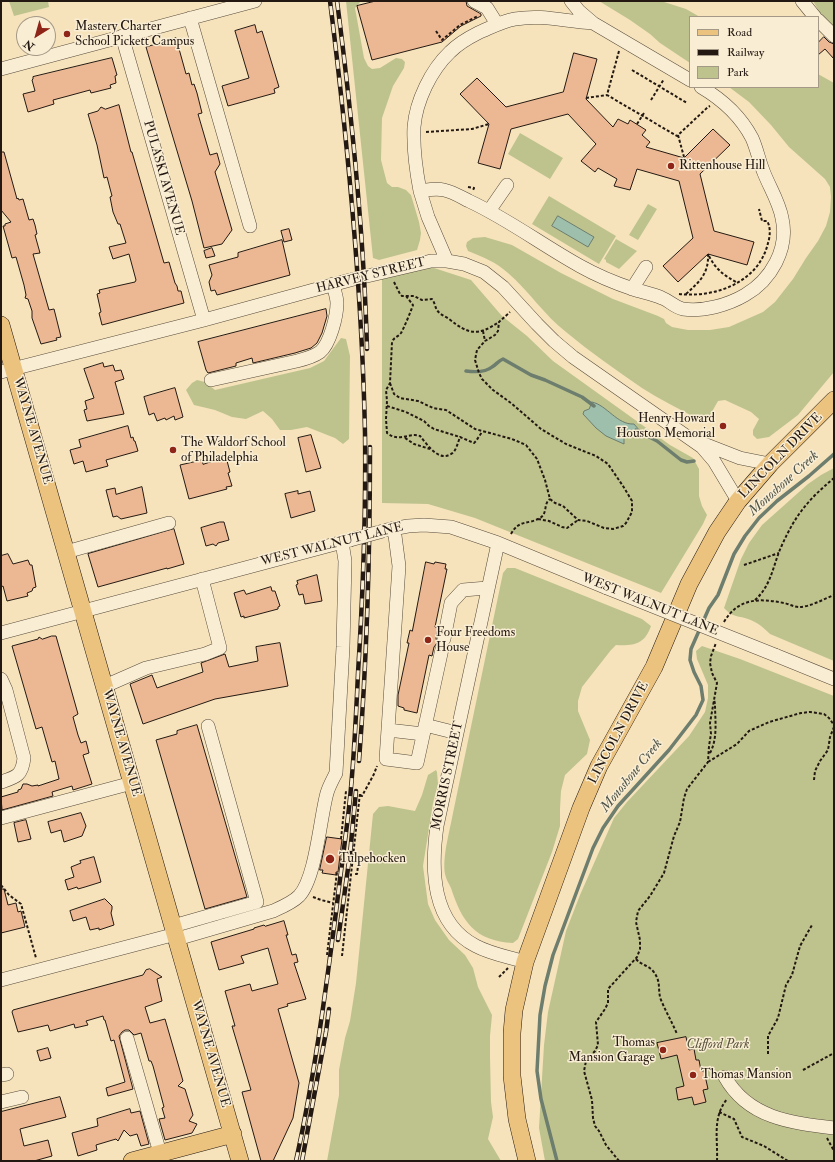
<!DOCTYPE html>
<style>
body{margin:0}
#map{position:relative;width:835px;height:1162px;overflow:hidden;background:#f6e3bb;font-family:"IM FELL Double Pica",serif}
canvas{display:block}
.frame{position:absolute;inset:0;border:2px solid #241912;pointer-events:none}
.legend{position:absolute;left:689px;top:16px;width:130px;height:72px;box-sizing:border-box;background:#f9edd3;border:1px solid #a49886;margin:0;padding:5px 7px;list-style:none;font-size:12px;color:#241912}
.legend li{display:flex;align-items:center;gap:8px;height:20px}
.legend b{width:20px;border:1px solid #a49886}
.north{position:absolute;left:16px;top:16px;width:40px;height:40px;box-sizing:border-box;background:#f9edd3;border:1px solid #a49886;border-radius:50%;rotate:217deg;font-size:11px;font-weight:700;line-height:16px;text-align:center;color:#241912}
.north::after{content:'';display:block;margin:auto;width:14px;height:18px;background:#8f2418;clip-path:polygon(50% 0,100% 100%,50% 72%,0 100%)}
</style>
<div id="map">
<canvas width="835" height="1162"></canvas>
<div class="frame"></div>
<ul class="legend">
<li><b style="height:5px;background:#ebc27e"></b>Road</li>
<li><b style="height:5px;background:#241912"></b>Railway</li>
<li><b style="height:11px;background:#bec38e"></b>Park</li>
</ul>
<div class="north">N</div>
</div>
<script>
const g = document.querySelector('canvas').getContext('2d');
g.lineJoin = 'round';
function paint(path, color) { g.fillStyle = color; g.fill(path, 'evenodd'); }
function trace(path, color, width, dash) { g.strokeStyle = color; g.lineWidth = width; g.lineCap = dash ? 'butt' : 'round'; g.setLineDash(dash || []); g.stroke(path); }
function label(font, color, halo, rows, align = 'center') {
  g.font = font + ' "IM FELL Double Pica",serif'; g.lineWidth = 3; g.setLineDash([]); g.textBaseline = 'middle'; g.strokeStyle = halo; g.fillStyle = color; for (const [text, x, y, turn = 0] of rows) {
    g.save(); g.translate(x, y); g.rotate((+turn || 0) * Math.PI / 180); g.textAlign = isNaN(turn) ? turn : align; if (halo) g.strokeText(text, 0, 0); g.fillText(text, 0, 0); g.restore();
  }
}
const green = new Path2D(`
 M9,1H48L49,7L14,16Z
 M346,1H361L355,8L364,58L368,66L372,69L380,68L396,58L402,59L405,62L404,68L393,86L382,118L381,160L387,183L392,187H398L406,190L411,195L419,222L421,233L420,240L417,250L379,260L373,258Z
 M599,1H661L686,9L700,17H690V63L660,43L650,34L630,20Z
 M813,1H834V29L822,16Z
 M818,74L834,83V372L798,415L769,437L757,439L753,435V430L759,419L751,412L725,400L718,401L709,417L704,421L696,418C678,408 659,399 642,388C616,370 590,352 566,332C544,315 529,291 508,273C496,262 483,257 468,251L466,246L467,242L473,238L485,237L512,245L561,273L613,299L658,316L664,319L666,323L672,327L688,330H710L729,327L763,312L775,302L793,279L806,258L818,241L826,226L830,212L831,197L830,187L825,179L789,147L771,125L749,102L729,87H818Z
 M520,133L563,158L550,179L508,154Z
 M549,196L616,236L599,264L532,224Z
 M648,204L657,209L638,240L629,235Z
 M616,239L637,251L619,269L606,262V260L604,259Z
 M431,267L471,280L502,316L527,336L553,361L670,445L693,458L699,469V496L702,506L707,515L703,524L661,593L475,518L428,504L382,503V275Z
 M341,338L346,339L350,356L349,439L343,444L335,438L307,427L291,430H280L272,419L263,411L246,419L232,417L215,410L194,405L186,390L192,383L197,380L205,382L215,390L310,368L324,361Z
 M834,468V661L770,634C763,627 757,622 748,619C736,615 734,618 724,608L741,559L749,543L762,525L808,484L821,475Z
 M507,568H515L642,619L651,626C645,644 634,646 616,645L611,650L582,687L578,701V711L590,740L587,754L565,775L561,791L560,809V826L552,852L518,939L513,943C475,941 462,922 451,888C449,884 446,879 445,874C442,857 450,830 453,813L503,573Z
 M702,646L740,659L834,696V1161H545L539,1128L544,1045L548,1012L566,931L580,895L614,818L627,802L689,736L705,712L708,698V685L697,659L696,651Z
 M436,770L437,772L438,784L433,803L423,866L428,904L435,920L449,940L465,955L473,968L478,987L492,1015L490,1036V1057L491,1102L493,1117L488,1139L501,1161H327L339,1095V1070L345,1038L350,1021L356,983L373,814L379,807L388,806L415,811L422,795L428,775Z`);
const water = new Path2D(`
 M558,216L594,237L588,247L552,226Z
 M592,402C607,405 617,425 634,424L640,431L639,433L626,432L624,437V444L606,436L596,428L583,414L584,411L589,409Z`);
const stream = new Path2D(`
 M466,371C474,372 485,373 492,367C497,364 498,361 503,359L531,375L545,380L582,397L594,406
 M636,430L657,441L681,460L687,462L694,461
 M557,1161L541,1099L537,1071L540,1015L545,986L553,955L593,848L603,828L618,806L669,750L696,715L703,700L701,686L694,672L690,660L691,649L709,608L718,595L734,554L745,536L759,518L777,501L809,476L834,454`);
const building = new Path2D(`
 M376,1H466L467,6L481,14V16L461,26L442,42L372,60L357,6Z
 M255,25L257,33L262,31L279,87L274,89L275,93L228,106L222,86L249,78L235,31Z
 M824,37L829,42L834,44V59L825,49L818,55V43Z
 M176,38L186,74L189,73L192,85L194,84L197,93L202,113L198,114L210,155L217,153L220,164L215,172L232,230L222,244L204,248L192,201L146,47L159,43L161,41L164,40L166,41Z
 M574,53L597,59L586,99L613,127L618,119L628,124L630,120L646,130L642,135L650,142L646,147L684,158L713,129L730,145L700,174L714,231L754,242L747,265L708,254L678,282L663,266L693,238L679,181L637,169L630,190L614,186L617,179L598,168L595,172L581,161L596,144L568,114L511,129L500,169L478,163L489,124L460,94L477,78L506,107L563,92Z
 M112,58L117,75L115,76L116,83L110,85L111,88L91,93L90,90L68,96L53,100L54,104L28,112L23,94L35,91L32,80L33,79V77Z
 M119,105L131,152H132L164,263L169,262L175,283L177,286L178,291H181L184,303L102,325L99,313L101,312L97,294L100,293L99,290L135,282L136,280L129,254L113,259L109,247L126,243L120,224H118L113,212L110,197L112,196L107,177L104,178L97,145L88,114L98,111L101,107L105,109Z
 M1,152H4L17,199L18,198L19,200L23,199L29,220L33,219L35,225L37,234L35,235L40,253L33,254L49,310L54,309L61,337L56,338L57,340L41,344L32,318V311L28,299L25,298L26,295L24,285L16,257L12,258L3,226H5V224L11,222L1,210Z
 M289,229L292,240L284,242L281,231Z
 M282,240L290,275L217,295L215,290L211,291L209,282L212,275L209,265L238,257V253Z
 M212,248L215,256L206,258L204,251Z
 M326,309L327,316L322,333L317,343L311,348L295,353L253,363L252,358L236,363V366L208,373L206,370L198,342Z
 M103,363L104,367L113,365L115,371L121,370L124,379L115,382L124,414L87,421L84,410L87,409L85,401L94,398L84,369Z
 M175,388L183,417L175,420L174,416L166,420L165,418L157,421L154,413L149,415L144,397Z
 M128,426L131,438L133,437L134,441H135L138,451L106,460L108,466L86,472L83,461L74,464L70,450L81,447L79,440Z
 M311,435L321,468L306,472L298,438Z
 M226,457L230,472L228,473L232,486L226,487L227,489L189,499L180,465L202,460L203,464Z
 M142,487L147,513L121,519L117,516L113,517L106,490L115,488L116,494Z
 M298,491V494L310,491L315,511L291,518L285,494Z
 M220,522H224L229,540L218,543L216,546L213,544L206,546L201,528Z
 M174,529L184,564L167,569V568L98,587L88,554Z
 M8,554L13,564L28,560L30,565H32L36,587L33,588L32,591L27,593L28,596L7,601L3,586L1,587V556Z
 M426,562L434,564L435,562L446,564L445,569H447L435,627L438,628L436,638L437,643L434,647L432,656L429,655L417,713L404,710V708L398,706V695L409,643H407L410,630L412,631Z
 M317,575L322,601L305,604L303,594L299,595L296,585L298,584L297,581Z
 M271,587L272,591H275L280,606L278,607V609L244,618V616L241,617L234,593L244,590L246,594Z
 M52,636H56L78,714L73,717L78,735L81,743L86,741L89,753L83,755L92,784L73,790L72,786L52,792L53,796L2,810L1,797L18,792V790L21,789L23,784H27L32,786L38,785V786L59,779L55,761L52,762L42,727L36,729L12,646L38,639L39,637L42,639Z
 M280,643L288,686L215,699L143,724L130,684L152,675L157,688L203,672L201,663L225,654L229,667L258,661L256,647Z
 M197,725L247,897L205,909L156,740L177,734V731Z
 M81,813L86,826L82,836L64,842L61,830L51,833L48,822Z
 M26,820L31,839L18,842L14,823Z
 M327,837L342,839L338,872H336V875L322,873L323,870H320Z
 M94,857L101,882L85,887L78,889L77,887L68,890L65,880L74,877L71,867L81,863L80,861Z
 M1,889H4L8,905L16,903L18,912L21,911L25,927L1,933Z
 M105,899L112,906V909L111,913L114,925L99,930V928L90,930L86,917L73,921L70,911Z
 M284,921L288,935H286L292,955L296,954L298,962L294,963L306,999L287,1004L288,1006L278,1009L299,1083L293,1118L273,1161H261L242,1092L251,1090L232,1026H235L225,991L250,984L252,991L278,984L268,948L241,956L244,963L219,970L211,942L254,929V928L264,925L265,926Z
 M150,969L162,977L157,979L162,1001L145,1007L150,1023L165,1019L183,1081L178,1086L185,1089L193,1115L189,1121L197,1124L192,1133L165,1140L159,1119L165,1118L162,1108L164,1107L153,1066L151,1061H149L141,1033L134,1035L129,1030H125L122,1032L119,1036L133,1089L108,1096L106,1088L125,1082L114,1040L111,1041L105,1020H104L103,1016L86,1021L88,1025L75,1028L74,1024L50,1031L48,1025L18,1032L12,1012L13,1010L143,975L146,970Z
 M686,1037L689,1050L694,1049L696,1060H699L701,1071H704L708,1089L703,1090L706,1102L694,1105L692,1097L678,1100L676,1088L684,1086L677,1055L661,1059L657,1043Z
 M48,1048L51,1058L40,1061L37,1051Z
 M60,1097L66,1117L20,1129L24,1146L48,1140L52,1156L34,1161H1V1112Z
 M130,1109L131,1113L140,1111L149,1144L141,1146L137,1134L130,1136L124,1130L118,1141L116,1139L96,1145L97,1150L78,1156L72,1133L98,1126L97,1119Z`);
const path = new Path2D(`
 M436,31L442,40L460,25L478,16
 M619,51L607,95L677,136L708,107L710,106
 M632,70L687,103
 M586,98L607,95
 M651,100L664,79
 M637,124L644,113
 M426,132L472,129L489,124
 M678,135L684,157
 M468,187L474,188L473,190
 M709,256C716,270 725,276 738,283
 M394,282L400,294L402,296H414L422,300L432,299C435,303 435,307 437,310C440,315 445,316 449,319C469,335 478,336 499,322
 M679,294C716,298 759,282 768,243C770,237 771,227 767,221H762L759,209
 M686,294C699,282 709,274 708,254
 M406,296L413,305C411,311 404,328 401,333C398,337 394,337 392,342L390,383L386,390L387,401L386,419L387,433C400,443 409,432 420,436C427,444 438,462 451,454C456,452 458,442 460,437L474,443L476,441L482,432
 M483,331L485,341
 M390,383L394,394L400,398L418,401L433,408L446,410L475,429L512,439L526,445L537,459L545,480L550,499L555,503L563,506L578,520L587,521L604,528L613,529L623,526L626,523L632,512V501L623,486L608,464L596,456L566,444L541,429L511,403L493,390L482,379L479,373L475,360L477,350L485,341L495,335L498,331L499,322L510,312
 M387,406L406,412L424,421L429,426L434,429L460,437
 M405,438L414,444L430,449
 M538,519L549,521L562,527L567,528L578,520
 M511,534C519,519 528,525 540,518C548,513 543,504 550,499
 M744,565L779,553
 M755,600C772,585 773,564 782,545C796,514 808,500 834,478
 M724,622C738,598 759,598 784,603C789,604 794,607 799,607C810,607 824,599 834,595
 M710,753C718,738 715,720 715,704L714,699
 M708,762L737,744L749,731L769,722L801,713L810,712L824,714L829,718L834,725
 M814,780L815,771L820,761L828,750L830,737L834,727
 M360,795L362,796L374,774L377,766
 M341,839L346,791
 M354,858H359L357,874H354
 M1,865V873
 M1,885L9,895L21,904L36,958
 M313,897L321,900L333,903
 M327,955L337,872
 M342,956L360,793
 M636,959C641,965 648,965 653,971C662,982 657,989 661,1000C666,1012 672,1022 677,1034
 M499,977L508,968
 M768,1054V1036L778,1018L786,985L792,975L800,946L812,925
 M803,1070L834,1053
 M719,1112L734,1119L742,1137L764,1146L788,1161
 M827,1138L834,1151
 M619,1161L606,1145L599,1131L595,1126L593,1118L592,1100L584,1071L586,1061L595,1051L598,1045L596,1022L605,1009L608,1003V989L637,957L640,949V940L636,922L638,911L650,896L664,873L674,836L680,822L684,798L687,789L708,762L709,746L711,734L710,723L717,683L712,673L710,663L711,656L716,643
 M717,1161C718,1138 712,1118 727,1099`);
const minor = new Path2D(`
 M474,1L487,8L497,24
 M571,1L579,11L593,23
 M802,1L815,17
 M190,18L250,226
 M818,20L834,36
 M122,36L204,320
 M1,69L255,1
 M690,80L593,23C566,22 543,14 515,19C502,21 490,28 478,33C468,38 458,44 450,52C431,70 416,101 414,127C413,149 416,170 420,191C427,190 436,188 444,190C453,192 461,197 469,201C508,219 542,245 580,266C596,275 615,283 633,289C642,292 653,294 662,298C670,301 674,307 683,309C703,312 728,305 745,295C771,280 789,249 782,218C779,202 770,188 764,173C759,161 757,149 752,138C740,115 723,100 701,87
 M420,191L428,217L447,261
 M489,211L507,185
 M632,289L646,267
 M1,372L204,320L350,280L431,261H447L464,264L484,272L503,287L537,324L554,341L573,357L702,447L714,461L738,501
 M211,380L297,361C305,359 313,357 320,352C330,344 337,316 337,303C337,297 334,290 333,284
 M699,442L740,458L770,464
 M394,528L399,566L386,759L417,763L442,649
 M387,530L408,526L424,525L451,527L498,543L607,588
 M498,543L437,826C431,869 431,923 476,946C491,954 509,957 525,962
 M66,552L169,523
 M1,633L350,540
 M444,639L451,603L463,590L487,588
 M775,655L834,679
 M1,679L6,690L24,758C22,776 16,777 1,782
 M105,686L146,668L205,654L220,648L202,579
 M425,725L457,733
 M388,730L423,734
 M1,818L132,783
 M173,926L257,902L208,726
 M177,939L273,911C282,907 292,903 299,896C316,878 320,818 327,793C329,786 333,779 336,773L343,647L345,561L342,542
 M1,980L176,934
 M127,1038L160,1153
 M1,1075L7,1074
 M725,1077C748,1118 791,1123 834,1128
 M1,1102L22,1097`);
const major = new Path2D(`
 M1,325L240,1161
 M132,1161L233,1134
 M527,1161L517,1119L512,1076V1033L514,1010L525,962L581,808L599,766L654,667L689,584L717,532L738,501L770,464L834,400`);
const rail = new Path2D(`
 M337,1C352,117 364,233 367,349
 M359,761C367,657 370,552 370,447
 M338,940L350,854L356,791
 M296,1161C314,1079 325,996 336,912C340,877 345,843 349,808C354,763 356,718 358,673C363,593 366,513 365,433C362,288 348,145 330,1
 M302,1161L326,1032L329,1009`);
const minorBridge = new Path2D(`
 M350,540L383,531
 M607,588L775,655`);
const markers = [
 [67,34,4,"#8f2418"],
 [671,166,4,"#8f2418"],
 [723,426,4,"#8f2418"],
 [173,450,4,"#8f2418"],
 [428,640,4,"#8f2418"],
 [330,859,5,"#8f2418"],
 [663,1050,4,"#8f2418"],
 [693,1075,4,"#8f2418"]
];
const poiNames = [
 ["Mastery Charter",75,27],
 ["School Pickett Campus",75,42],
 ["Rittenhouse Hill",679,166],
 ["Henry Howard",715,419,"right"],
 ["Houston Memorial",715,434,"right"],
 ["The Waldorf School",181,443],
 ["of Philadelphia",181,458],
 ["Four Freedoms",436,633],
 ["House",436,648],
 ["Tulpehocken",339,859],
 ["Thomas",655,1043,"right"],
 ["Mansion Garage",655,1058,"right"],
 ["Thomas Mansion",701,1075]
];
const streetNames = [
 ["PULASKI AVENUE",163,178,74],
 ["HARVEY STREET",371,276,-14],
 ["WAYNE AVENUE",32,431,74],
 ["LINCOLN DRIVE",781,456,-46],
 ["WEST WALNUT LANE",332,545,-14],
 ["WEST WALNUT LANE",650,605,22],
 ["LINCOLN DRIVE",619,733,-62],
 ["WAYNE AVENUE",121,743,74],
 ["MORRIS STREET",448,776,-78],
 ["WAYNE AVENUE",210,1054,74]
];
const parkNames = [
 ["Clifford Park",718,1045]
];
const waterNames = [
 ["Monoshone Creek",784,484,-42],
 ["Monoshone Creek",632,776,-51]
];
paint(green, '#bec38e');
paint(water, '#9dbfab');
trace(water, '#6d7d6e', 1);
trace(stream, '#6d7d6e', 3.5);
paint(building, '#ecb893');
trace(building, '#241912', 1);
trace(minor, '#584c3c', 14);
trace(major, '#241912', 18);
trace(path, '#241912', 2, [3, 2]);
trace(minor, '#f9edd3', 13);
trace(major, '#ebc27e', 17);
trace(rail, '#241912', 4.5);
trace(rail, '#f9edd3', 3, [9]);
trace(minorBridge, '#584c3c', 14, []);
trace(minorBridge, '#f9edd3', 13);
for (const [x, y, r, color] of markers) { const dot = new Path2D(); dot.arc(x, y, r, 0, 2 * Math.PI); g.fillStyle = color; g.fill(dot); trace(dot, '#f9edd3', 1.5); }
label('13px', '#241912', '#f9edd3', poiNames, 'left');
label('13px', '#241912', '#f9edd3', streetNames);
label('italic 13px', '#5a543d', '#f9edd3', parkNames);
label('italic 14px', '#4e5348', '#f9edd3', waterNames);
</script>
